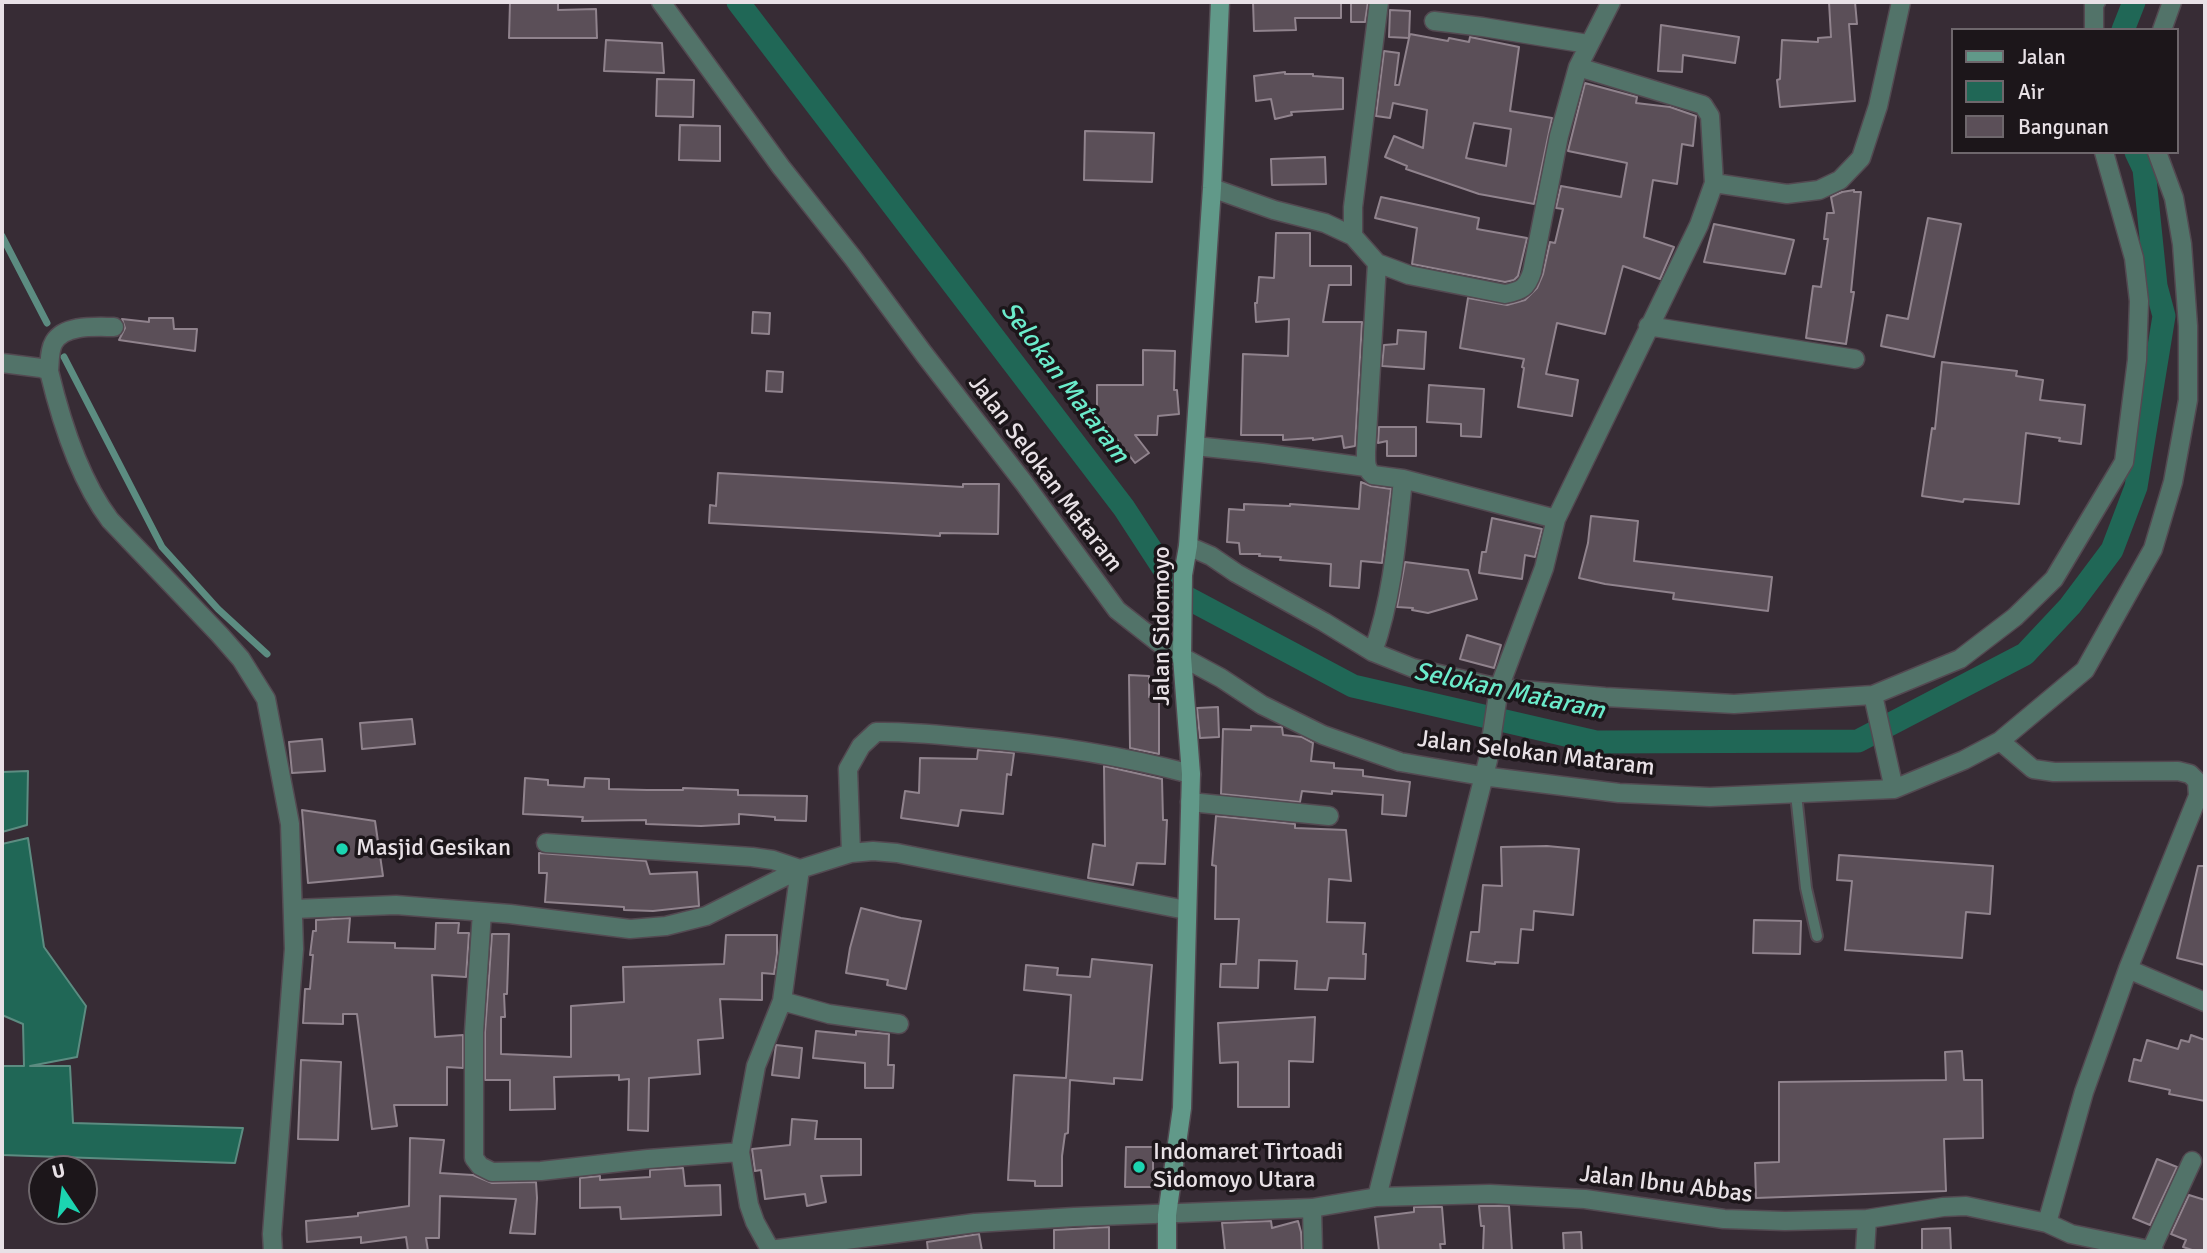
<!DOCTYPE html>
<style>
body{margin:0}
#map{position:relative;width:2207px;height:1253px;overflow:hidden;background:#372c35;font-family:Signika,sans-serif}
canvas{display:block}
.frame{position:absolute;inset:0;border:4px solid #e8e1e6;pointer-events:none}
.legend{position:absolute;left:1951px;top:28px;width:228px;height:126px;box-sizing:border-box;background:#1c161a;border:2px solid #6e676c;margin:0;padding:9px 12px;list-style:none;font-size:21px;color:#e8e1e6}
.legend li{display:flex;align-items:center;gap:14px;height:35px}
.legend b{width:35px;border:2px solid #6e676c}
.north{position:absolute;left:28px;top:1155px;width:70px;height:70px;box-sizing:border-box;background:#1c161a;border:2px solid #6e676c;border-radius:50%;rotate:347deg;font-size:19px;font-weight:700;line-height:28px;text-align:center;color:#e8e1e6}
.north::after{content:'';display:block;margin:auto;width:24px;height:32px;background:#1cd5b1;clip-path:polygon(50% 0,100% 100%,50% 72%,0 100%)}
</style>
<div id="map">
<canvas width="2207" height="1253"></canvas>
<div class="frame"></div>
<ul class="legend">
<li><b style="height:9px;background:#619989"></b>Jalan</li>
<li><b style="height:19px;background:#206756"></b>Air</li>
<li><b style="height:19px;background:#5b4f58"></b>Bangunan</li>
</ul>
<div class="north">U</div>
</div>
<script>
const g = document.querySelector('canvas').getContext('2d');
g.lineJoin = 'round';
function paint(path, color) { g.fillStyle = color; g.fill(path, 'evenodd'); }
function trace(path, color, width, dash) { g.strokeStyle = color; g.lineWidth = width; g.lineCap = dash ? 'butt' : 'round'; g.setLineDash(dash || []); g.stroke(path); }
function label(font, color, halo, rows, align = 'center') {
  g.font = font + ' Signika,sans-serif'; g.lineWidth = 7; g.setLineDash([]); g.textBaseline = 'middle'; g.strokeStyle = halo; g.fillStyle = color; for (const [text, x, y, turn = 0] of rows) {
    g.save(); g.translate(x, y); g.rotate((+turn || 0) * Math.PI / 180); g.textAlign = isNaN(turn) ? turn : align; if (halo) g.strokeText(text, 0, 0); g.fillText(text, 0, 0); g.restore();
  }
}
const water = new Path2D(`
 M28,771L27,825L2,832V772Z
 M28,838L44,947L86,1006L77,1057L30,1066H70L73,1123L243,1128L235,1163L2,1155V1066H24L23,1024L2,1015V844Z`);
const stream = new Path2D(`
 M2,236L47,323
 M64,357L162,547L218,609L267,654`);
const canal = new Path2D(`
 M738,2L1124,508L1180,594L1353,686L1596,742L1858,741L2025,654L2070,606L2112,550L2136,487L2164,316L2156,286L2144,169L2136,152
 M2123,30L2134,2`);
const building = new Path2D(`
 M510,2H558V10L596,9L597,38H509Z
 M1253,2H1341V18H1295L1296,30L1254,31Z
 M1351,2H1368L1365,22H1351Z
 M1829,2H1855L1857,24H1849L1855,101L1780,107L1777,80L1780,79L1782,40L1818,42V38L1831,37Z
 M1390,10L1410,11L1409,38L1410,34L1448,41L1449,38L1469,42L1470,37L1519,47L1510,111L1552,118L1534,204L1479,194L1406,169L1407,166L1385,157L1394,136L1423,148L1427,110L1393,103L1390,118L1376,116L1384,51L1399,53L1395,85H1399L1409,38L1389,37ZM1474,123L1511,129L1506,166L1466,158Z
 M1661,25L1739,37L1735,63L1683,55L1682,72L1658,71Z
 M606,40L662,43L664,73L604,71Z
 M1285,72V74H1313V76L1343,78V109L1291,112L1292,115L1275,119L1271,99L1256,101L1254,76Z
 M657,79L694,80L693,117L656,116Z
 M1585,83L1637,97L1636,103L1670,107L1696,116L1693,146L1682,144L1677,184L1653,180L1644,237L1674,247L1660,279L1623,266L1605,334L1557,323L1546,374L1578,380L1572,416L1518,407L1524,368L1522,367L1524,359L1460,348L1468,298L1507,305L1525,300L1537,288L1543,274L1550,242L1555,243L1563,209L1556,208L1561,186L1621,197L1627,163L1568,151Z
 M680,125L720,126V161L679,160Z
 M1085,131L1154,133L1152,182L1084,180Z
 M1325,157L1326,184L1272,185L1271,159Z
 M1854,190V192H1861L1851,292H1854L1846,344L1806,338L1813,286L1821,287L1828,239H1824L1827,213H1834L1831,197L1842,192Z
 M1381,197L1479,218L1477,229L1527,238L1518,276L1514,280L1505,282L1412,264L1417,228L1375,218Z
 M1928,218L1961,224L1934,357L1881,346L1887,315L1908,319Z
 M1714,224L1794,240L1785,274L1704,262Z
 M1276,233H1310V266H1351V285H1329L1323,322H1362L1355,446L1344,448L1342,436L1313,440V438L1283,440V435H1241L1243,354L1288,356L1289,319L1256,322L1255,303H1257L1259,277L1274,278Z
 M753,312L770,313L769,334L752,333Z
 M149,318H173L174,329H197L195,351L119,340L125,328L122,319L149,322Z
 M1398,330L1426,332L1424,369L1382,366L1384,345L1397,344Z
 M1143,350L1175,351L1174,390H1177L1179,414L1158,416L1157,435H1135L1149,453L1135,463L1097,413V385H1143Z
 M1942,362L2017,371L2016,376L2043,380L2040,400L2085,405L2081,444L2059,441L2060,438L2026,433L2019,504L1964,499L1963,502L1922,496L1932,428L1935,429Z
 M767,371L783,372L782,392L766,391Z
 M1429,385L1484,389L1481,437L1461,436V424L1427,422Z
 M1379,427H1416V456H1387V441L1378,443Z
 M718,473L963,487V484H999L998,534L940,533V536L709,523L710,505L716,506Z
 M1361,482L1371,486L1391,489L1382,563L1361,561L1359,588L1330,586L1331,564L1280,560L1281,557L1259,556L1260,554H1240L1239,543L1227,542L1229,509L1244,510V504L1290,506V504L1359,509Z
 M1591,516L1638,521L1634,561L1772,577L1768,611L1673,599L1674,593L1605,584L1579,578L1588,543Z
 M1492,518L1542,529L1535,557L1525,555L1522,579L1479,573L1482,552H1486Z
 M1405,562L1468,570L1477,599L1428,613L1412,610L1413,608L1397,607Z
 M1467,635L1501,645L1494,668L1460,659Z
 M1129,675L1149,676V697H1159V754L1130,748Z
 M1218,707L1219,737L1200,738L1197,708Z
 M412,719L415,744L362,749L360,723Z
 M1251,726L1282,727L1283,735L1302,737L1313,743L1311,761L1334,763V768L1363,770V776L1410,782L1406,816L1382,814L1383,795L1332,791V794L1302,791L1300,802L1221,794L1223,729L1251,730Z
 M322,739L325,771L292,773L289,742Z
 M978,750L1014,753L1011,775L1007,774L1003,814L961,810L958,826L901,818L905,791L919,793L920,758L977,759Z
 M1104,766L1162,779L1163,820H1167L1165,864L1137,863L1133,885L1088,878L1093,844L1105,846Z
 M525,778L548,780V785L584,787L585,778L609,779V789L647,790H683V788L738,790V795L807,796L806,821L775,820V817L739,814V824L701,826L646,824V820L582,821L583,817L523,814Z
 M302,810L375,821L383,876L308,883Z
 M1216,816L1295,824V828L1346,830L1351,881L1329,879L1327,922L1365,923L1363,954H1366L1365,979L1329,978L1327,990L1295,989L1297,961L1259,960L1258,988L1220,987L1221,964H1236L1239,919H1215L1216,866L1212,865Z
 M1547,846L1579,849L1573,915L1534,911L1533,930L1521,929L1518,963L1495,962V964L1467,961L1471,932H1479L1483,885L1502,886L1501,847Z
 M539,853L646,861L650,874L697,872L699,906L653,911L624,910V907L545,902L547,873H539Z
 M1839,855L1993,866L1990,914L1966,912L1962,958L1845,950L1852,881L1837,880Z
 M2198,866H2205V965L2177,958Z
 M861,908L901,918L921,921L906,989L887,985L888,980L846,973L850,948Z
 M350,918L348,942L395,943V948L435,949L436,923H459L458,933H469L466,977L432,975L435,1037L463,1035V1068L447,1067V1105H394L397,1126L372,1129L357,1014H343V1024L303,1023L305,989H310L313,955H310L313,931H316V920Z
 M1754,920L1801,921L1800,954L1753,953Z
 M492,934H509L507,994H504L505,1017H501V1054L571,1057V1006L624,1002L623,967L724,964L726,935H777V954L774,974L762,973V1000L720,999L723,1038L698,1040L700,1074L649,1078L648,1131L628,1130L629,1079L619,1080V1075L554,1077L555,1109L510,1110V1080H485V1032Z
 M1092,959L1152,965L1142,1080L1114,1078V1084L1070,1080L1068,1133L1065,1134L1062,1156V1186H1035V1181L1008,1180L1014,1075L1066,1078L1071,995L1024,990L1026,965L1058,968L1057,975L1090,977Z
 M1315,1017L1313,1062L1289,1061V1107H1238V1062L1220,1063L1218,1023Z
 M816,1031L856,1035V1031L889,1034L888,1065H894L893,1088H865V1063L813,1058Z
 M2191,1035L2205,1040V1101L2169,1094L2170,1090L2129,1081L2134,1059L2141,1061L2147,1040L2178,1049L2181,1040L2189,1042Z
 M776,1045L802,1048L799,1078L772,1075Z
 M1962,1051L1964,1080H1982L1983,1138L1944,1139L1946,1191L1756,1198L1755,1163L1779,1162V1082L1946,1080L1945,1052Z
 M301,1060L341,1062L338,1140L298,1139Z
 M792,1119L817,1121L815,1139H861V1175L821,1176L826,1202L807,1206L805,1194L765,1199L761,1170L755,1171L752,1149L790,1145Z
 M410,1138L444,1140L440,1173L473,1175L492,1183L536,1182L537,1198L535,1234L510,1233L516,1199L440,1196L439,1238H426L428,1251H408L406,1237L361,1243V1237L307,1242L306,1221L358,1216V1213L409,1206Z
 M1126,1147H1153V1187H1125Z
 M2157,1159L2177,1167L2150,1225L2133,1218Z
 M683,1168L685,1186L720,1185L721,1215L621,1219L620,1207L580,1208V1178L600,1176V1180L650,1177V1170Z
 M2189,1195L2205,1200V1251H2195L2183,1247L2186,1240L2171,1234Z
 M1479,1206H1509L1512,1251H1483L1484,1226H1481Z
 M1414,1207H1442L1445,1244H1440L1441,1251H1379L1375,1217L1414,1212Z
 M1271,1221L1272,1228L1298,1221L1301,1232L1302,1251H1225L1222,1223Z
 M1109,1227V1251H1054V1230Z
 M1950,1228L1951,1251H1922V1229Z
 M1581,1232L1582,1251H1564L1563,1233Z
 M979,1234L982,1251H928L927,1242Z`);
const service = new Path2D(`
 M1796,794L1806,888L1817,936`);
const minor = new Path2D(`
 M661,2L781,167L853,258L924,354L1024,483L1117,610L1159,643L1182,657L1221,678L1262,705L1323,735L1400,762L1482,776L1619,793L1710,797L1894,789L1964,760L2000,741L2085,670L2153,549L2173,482L2188,400V326L2182,244L2174,198L2157,152
 M1434,21L1483,27L1588,44
 M2094,30V3L2096,2
 M2162,30L2172,2
 M1714,183L1787,194L1819,190L1840,180L1861,158L1878,106L1901,2
 M1212,188L1274,210L1325,223L1353,236L1377,263L1396,270L1409,275L1505,294C1521,291 1527,288 1532,272L1559,136L1578,67L1611,2
 M1353,236V207L1379,2
 M1377,263L1366,452C1366,461 1365,469 1373,475L1403,479L1556,519
 M1648,326L1855,359
 M2,363L41,368L49,371C61,421 79,479 110,520L220,635L241,659L266,699L290,824L294,949L272,1234L273,1251
 M49,371C50,362 49,350 54,342C65,324 96,327 114,327
 M1195,446L1262,453L1366,467
 M1188,546L1211,556L1236,573L1324,622L1373,652L1413,668L1499,688L1605,697L1734,704L1873,695L1960,659L2015,617L2054,579L2124,462L2137,360L2139,301L2134,258L2104,152
 M1373,652C1393,596 1397,537 1403,479
 M1873,695L1894,789
 M2000,741L2033,769L2054,772L2178,771L2190,774L2197,781L2198,796L2128,969L2084,1092L2047,1223
 M1190,802L1329,816
 M546,843L752,857L773,860L800,869L782,1001L829,1014L899,1024
 M851,853L848,769L861,746L876,732C909,731 941,735 973,738C1047,744 1119,755 1191,774
 M294,909L396,905L510,914L630,929L666,926L706,916L800,869L851,853L873,851L897,853L1186,910
 M482,912L474,1032V1158L480,1166L492,1172L541,1171L648,1159L740,1152
 M2128,969L2205,1002
 M1377,1197L1488,760L1499,688L1544,568L1556,519L1699,225L1714,183L1710,116L1703,105L1578,67
 M1312,1208L1313,1251
 M770,1250L975,1223L1074,1217L1312,1208L1377,1197L1490,1194L1585,1199L1724,1219L1785,1221L1867,1219L1943,1207L1966,1206L2047,1223L2071,1234L2154,1251
 M2151,1250L2192,1161
 M771,1251L755,1222L749,1205L740,1152L756,1066L782,1001
 M1865,1251L1867,1219`);
const secondary = new Path2D(`
 M1167,1251V1215L1182,1108L1191,774L1182,657L1183,575L1188,546L1212,188L1220,2`);
const markers = [
 [342,849,7,"#1cd5b1"],
 [1139,1167,7,"#1cd5b1"]
];
const streetNames = [
 ["Jalan Selokan Mataram",1045,474,53],
 ["Jalan Sidomoyo",1163,626,-90],
 ["Jalan Selokan Mataram",1536,754,7],
 ["Jalan Ibnu Abbas",1666,1185,7]
];
const poiNames = [
 ["Masjid Gesikan",356,849],
 ["Indomaret Tirtoadi",1153,1153],
 ["Sidomoyo Utara",1153,1181]
];
const waterNames = [
 ["Selokan Mataram",1064,383,53],
 ["Selokan Mataram",1509,692,12]
];
paint(water, '#206756');
trace(water, '#5c8c81', 2);
trace(stream, '#5c8c81', 7);
trace(canal, '#206756', 23);
paint(building, '#5b4f58');
trace(building, '#90838d', 2);
trace(service, '#534951', 14);
trace(minor, '#534951', 21);
trace(secondary, '#534951', 21);
trace(service, '#527369', 10);
trace(minor, '#527369', 18);
trace(secondary, '#619989', 18);
for (const [x, y, r, color] of markers) { const dot = new Path2D(); dot.arc(x, y, r, 0, 2 * Math.PI); g.fillStyle = color; g.fill(dot); trace(dot, '#1c161a', 2.5); }
label('24px', '#e8e1e6', '#1c161a', streetNames);
label('24px', '#e8e1e6', '#1c161a', poiNames, 'left');
label('italic 26px', '#6bebcb', '#1c161a', waterNames);
</script>
